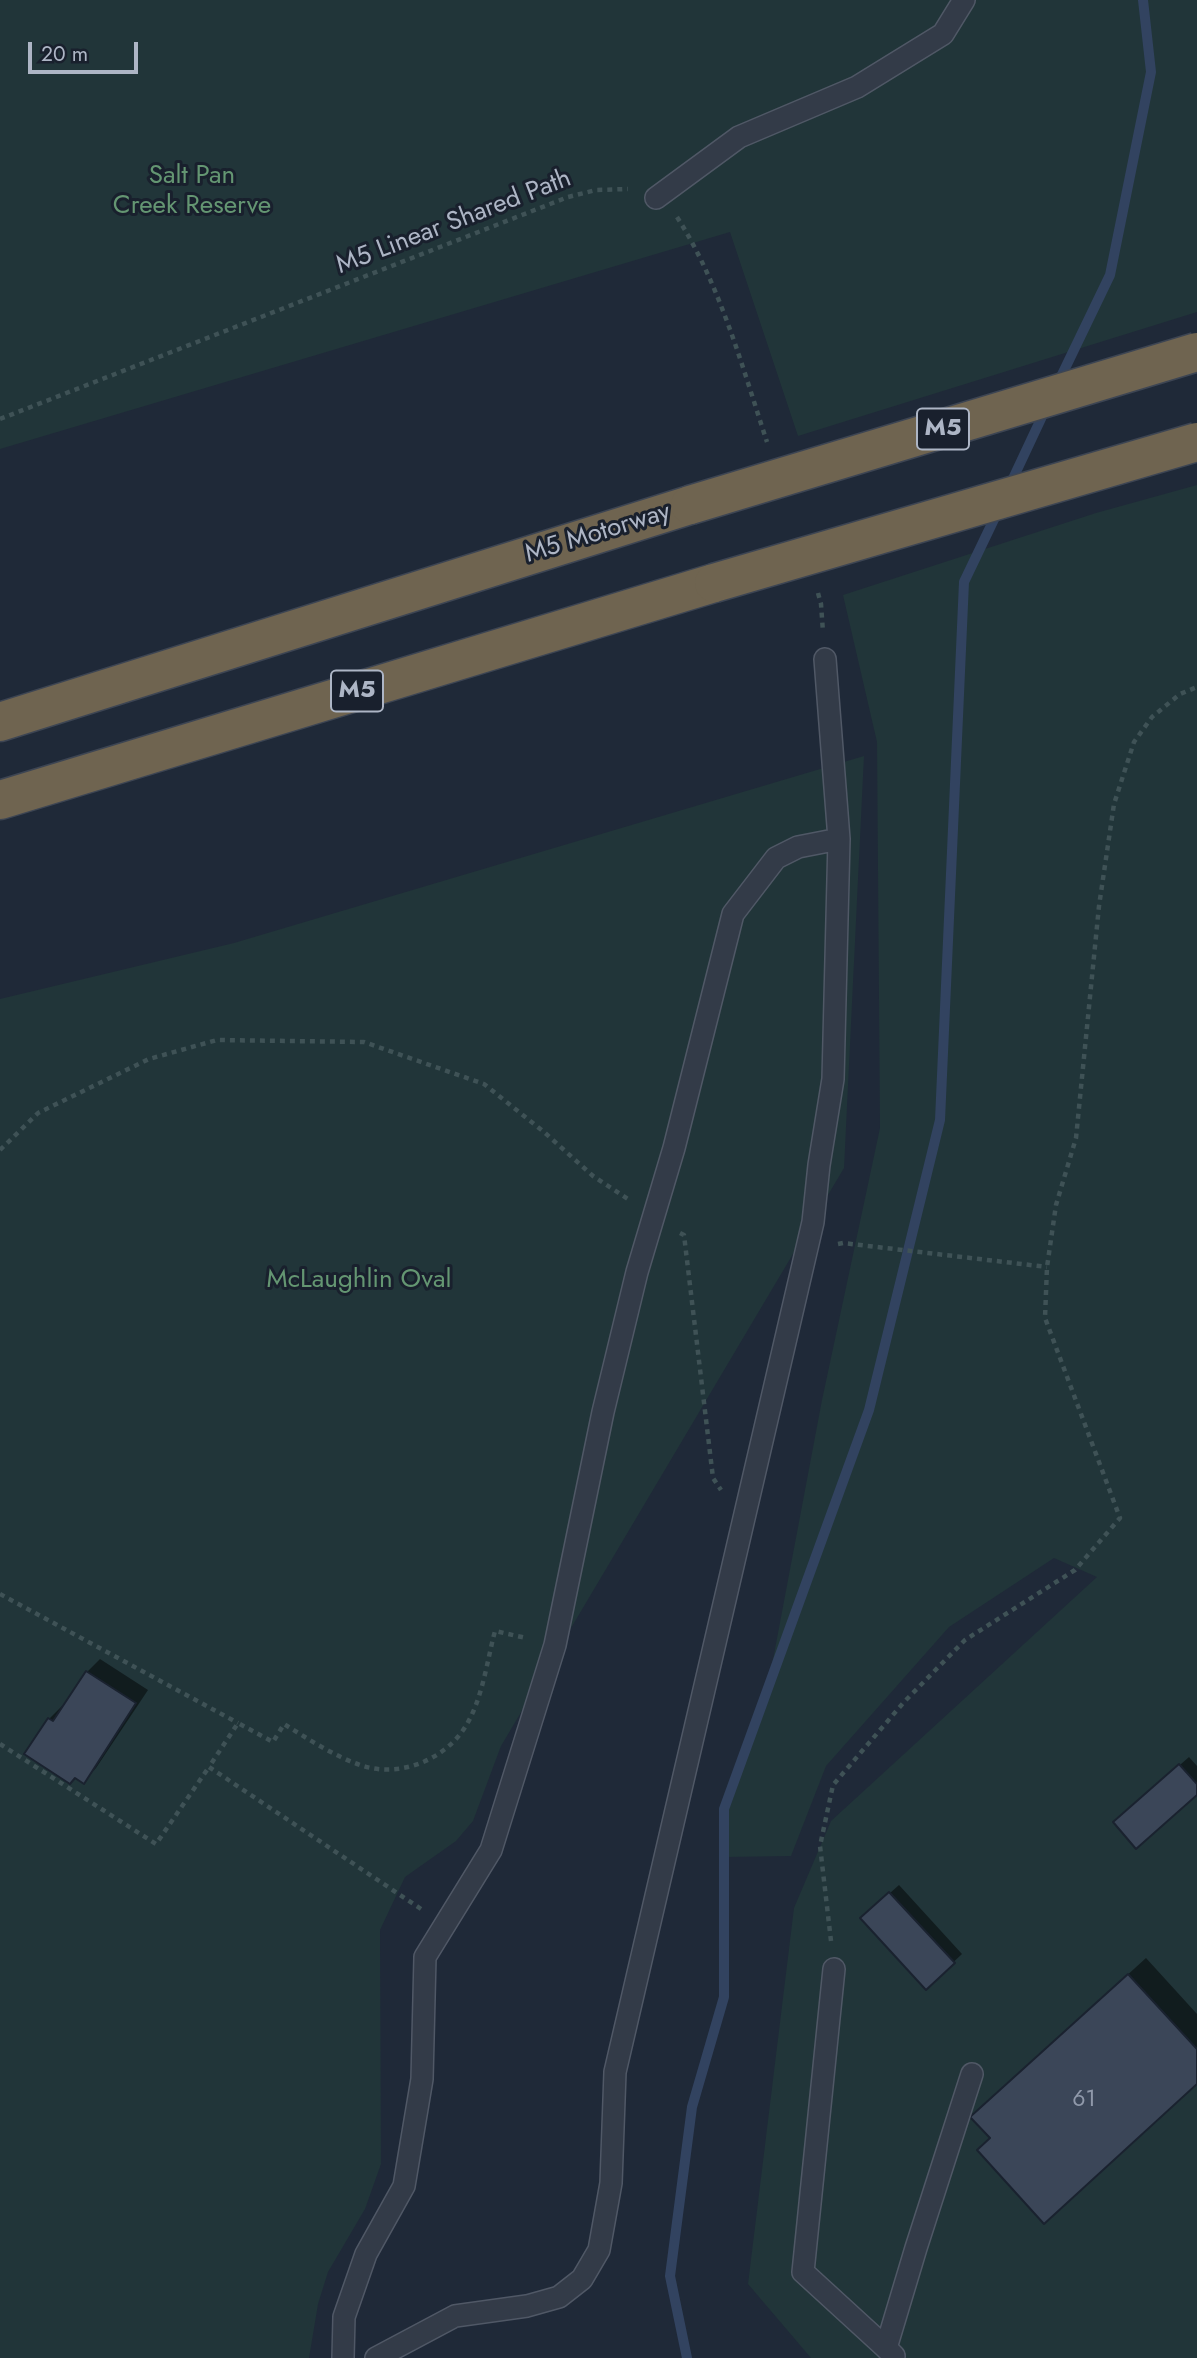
<!DOCTYPE html>
<style>
body{margin:0}
#map{position:relative;width:1197px;height:2358px;overflow:hidden;background:#1f2938;font-family:Jost,sans-serif}
canvas{display:block}
.scale{position:absolute;left:28px;top:42px;width:110px;height:32px;box-sizing:border-box;border:4px solid #adb5c5;border-top:0;padding-left:9px;font-size:21px;line-height:24px;white-space:nowrap;color:#adb5c5;-webkit-text-stroke:5px #19202d;paint-order:stroke}
</style>
<div id="map">
<canvas width="1197" height="2358"></canvas>
<div class="scale">20 m</div>
</div>
<script>
const g = document.querySelector('canvas').getContext('2d');
g.lineJoin = 'round';
function paint(path, color) { g.fillStyle = color; g.fill(path, 'evenodd'); }
function trace(path, color, width, dash) { g.strokeStyle = color; g.lineWidth = width; g.lineCap = dash ? 'butt' : 'round'; g.setLineDash(dash || []); g.stroke(path); }
function label(font, color, halo, rows, align = 'center') {
  g.font = font + ' Jost,sans-serif'; g.lineWidth = 6; g.setLineDash([]); g.textBaseline = 'middle'; g.strokeStyle = halo; g.fillStyle = color; for (const [text, x, y, turn = 0] of rows) {
    g.save(); g.translate(x, y); g.rotate((+turn || 0) * Math.PI / 180); g.textAlign = isNaN(turn) ? turn : align; if (halo) g.strokeText(text, 0, 0); g.fillText(text, 0, 0); g.restore();
  }
}
const green = new Path2D(`
 M0,0H1197V312L798,436L730,232L0,449Z
 M1197,485V2358H811L748,2284L794,1908L831,1821L1097,1577L1054,1558L949,1627L826,1766L791,1856L724,1857V1809L768,1686L822,1400L880,1128L877,742L843,595L1096,513Z
 M864,756L844,1168L501,1746L473,1821L456,1841L405,1877L380,1930L381,2164L365,2209L328,2272L318,2304L309,2358H0V999L234,943Z`);
const shadow = new Path2D(`
 M100,1659L148,1690L96,1768L84,1781L76,1776L49,1719L62,1706L64,1707L87,1672Z
 M1189,1757L1197,1766V1793L1124,1814Z
 M899,1885L962,1954L926,1988L871,1910Z
 M1146,1958L1197,2014V2081L991,2138L989,2101Z`);
const stream = new Path2D(`
 M1057,385L1110,275L1151,72L1143,0
 M1009,487L1047,406
 M687,2358L670,2276L692,2107L724,1997V1809L869,1410L940,1120L964,582L998,511`);
const building = new Path2D(`
 M86,1671L136,1703L84,1784L75,1778L70,1784L24,1754L48,1718L53,1721Z
 M1179,1764L1197,1784V1795L1136,1849L1113,1822Z
 M889,1892L955,1963L926,1990L860,1918Z
 M1128,1974L1197,2049V2084L1044,2224L977,2150L990,2138L970,2117Z`);
const path = new Path2D(`
 M677,217C720,284 742,366 767,442
 M0,419L568,197L596,190L628,189
 M818,593L821,604L823,632
 M0,1150L38,1113L149,1059L217,1040L364,1042L484,1084L544,1132L593,1176L628,1199
 M680,1233L684,1235L713,1478L721,1490
 M838,1244L843,1243L1047,1267
 M0,1594L238,1723
 M0,1744L156,1844L209,1767
 M421,1909L209,1767L238,1723L273,1742L284,1724C308,1739 334,1756 360,1765C400,1779 447,1759 467,1724C483,1696 487,1661 495,1631L526,1638
 M831,1941L820,1846L833,1785L904,1702L965,1640L1075,1570L1120,1518L1045,1318L1047,1267L1056,1205L1076,1138L1099,906L1114,804L1134,742L1152,717L1180,694L1197,687`);
const service = new Path2D(`
 M656,198L739,137L857,87L943,34L964,0
 M834,1969L803,2272L886,2348
 M894,2356L886,2348L916,2248L972,2074
 M343,2358L344,2317L366,2254L404,2186L422,2079L425,1957L491,1850L555,1645L603,1412L637,1272L674,1148L733,914L776,858L798,847L839,839
 M376,2358L455,2316L527,2306L559,2297L582,2279L599,2250L611,2183L615,2072L813,1222L819,1165L833,1079L839,839L825,659`);
const motorway = new Path2D(`
 M0,722L690,505
 M0,800L714,583`);
const motorwayBridge = new Path2D(`
 M690,505L1197,352
 M714,583L1197,442`);
const numberNames = [
 ["61",1084,2100]
];
const shields = [
 [943,429,52],
 [357,691,52]
];
const shieldNames = [
 ["M5",943,429],
 ["M5",357,691]
];
const parkNames = [
 ["Salt Pan",192,177],
 ["Creek Reserve",192,207],
 ["McLaughlin Oval",359,1281]
];
const streetNames = [
 ["M5 Linear Shared Path",454,223,-21],
 ["M5 Motorway",598,534,-17]
];
paint(green, '#213539');
paint(shadow, '#0007');
trace(stream, '#324360', 10);
paint(building, '#3b4658');
trace(building, '#1a222f', 2);
trace(service, '#505866', 24);
trace(motorway, '#3d4553', 41);
trace(path, '#3f5256', 4.5, [5, 5]);
trace(service, '#333b48', 21);
trace(motorway, '#6f6450', 38);
trace(motorwayBridge, '#3d4553', 41, []);
trace(motorwayBridge, '#6f6450', 38);
label('23px', '#9099aa', null, numberNames);
for (const [x, y, w] of shields) { const box = new Path2D(); box.roundRect(x - w / 2, y - 20.5, w, 41, 5); g.fillStyle = '#19202d'; g.fill(box); trace(box, '#adb5c5', 2); }
label('bold 24px', '#adb5c5', null, shieldNames);
label('26px', '#649672', '#19202d', parkNames);
label('26px', '#adb5c5', '#19202d', streetNames);
</script>
